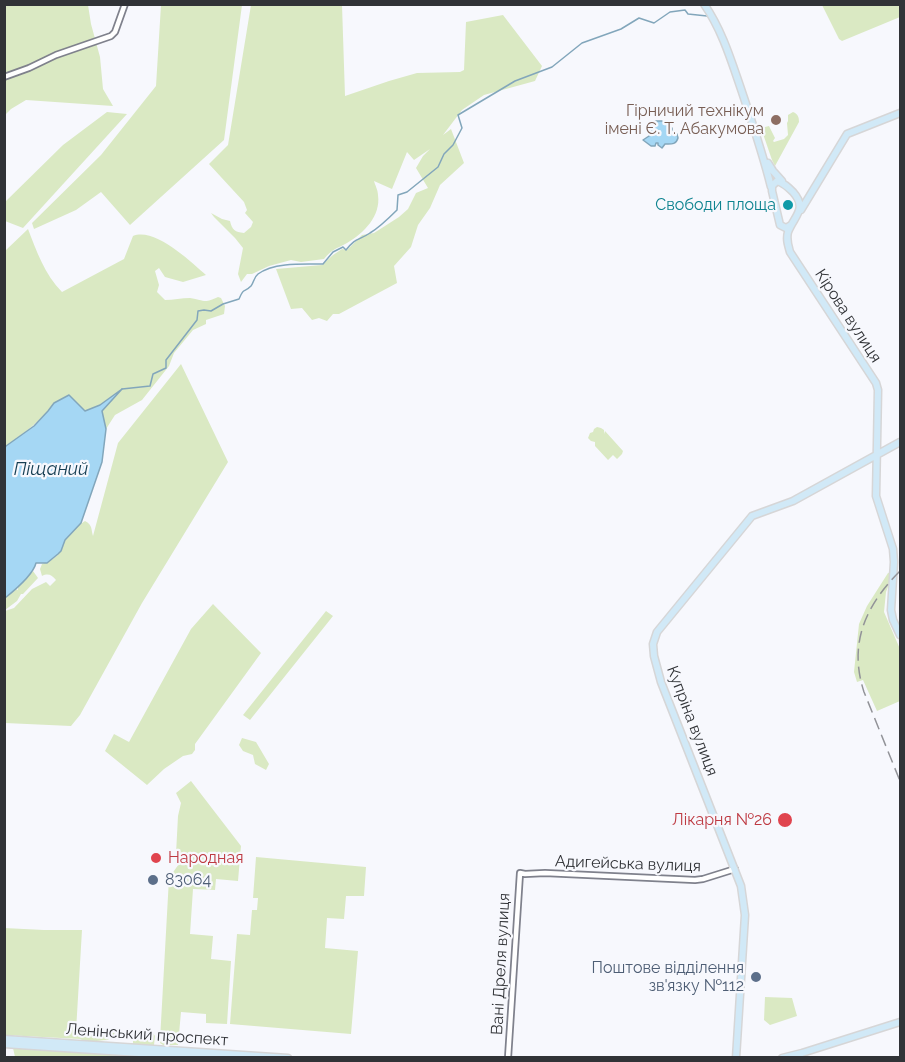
<!DOCTYPE html>
<meta charset="utf-8">
<style>
body{margin:0}
#map{position:relative;width:905px;height:1062px;overflow:hidden;background:#f7f8fd;font-family:Raleway,sans-serif}
canvas{display:block}
.frame{position:absolute;inset:0;border:6px solid #313337;pointer-events:none}
</style>
<div id="map">
<canvas width="905" height="1062"></canvas>
<div class="frame"></div>
</div>
<script>
const g = document.querySelector('canvas').getContext('2d');
g.lineJoin = 'round';
function paint(path, color) { g.fillStyle = color; g.fill(path, 'evenodd'); }
function trace(path, color, width, dash) { g.strokeStyle = color; g.lineWidth = width; g.lineCap = dash ? 'butt' : 'round'; g.setLineDash(dash || []); g.stroke(path); }
function label(font, color, halo, rows, align = 'center') {
  g.font = font + ' Raleway,sans-serif'; g.lineWidth = 4.5; g.setLineDash([]); g.textBaseline = 'middle'; g.strokeStyle = halo; g.fillStyle = color; for (const [text, x, y, turn = 0] of rows) {
    g.save(); g.translate(x, y); g.rotate((+turn || 0) * Math.PI / 180); g.textAlign = isNaN(turn) ? turn : align; if (halo) g.strokeText(text, 0, 0); g.fillText(text, 0, 0); g.restore();
  }
}
const green = new Path2D(`
 M5,5H88L91,24L100,57L103,89L113,106L26,100L11,109L5,115Z
 M161,5H242L224,140L130,225L101,192L76,210L34,229L32,223L101,155L156,86Z
 M251,5H342L345,96L389,81L417,73L460,72L464,70L466,22L503,15L542,66L535,81L484,95L462,110L443,135L451,129L464,163L440,185L430,208L418,225L411,247L394,266L397,283L339,314H333L327,321L319,318L312,320L302,308L291,309L276,269L322,265L333,255L342,249L347,250L362,235L374,233L399,217L408,209L416,193L428,188L416,168L423,156L430,149L414,160L407,152L392,189L374,181C375,185 378,190 378,195C381,216 364,233 347,243C336,249 332,249 324,259L301,262L291,260L269,266L252,274H247L241,282L238,274L243,248L235,238L214,217L211,213L222,219L230,221C232,230 235,232 244,233L251,227L253,222L245,213L247,210L244,202L209,164L228,145Z
 M822,5H900V17L842,41L839,39Z
 M107,112L127,114L23,228L5,221V202L63,145Z
 M793,112C798,114 799,117 799,122L775,166L772,160L761,128L769,126L775,138L773,141L774,142L784,139L788,135L787,123L788,121V115Z
 M28,229C36,250 45,275 62,292L124,259L133,236C155,227 191,262 206,275L183,282L165,277L159,268L155,271L159,285L157,292L165,300C173,300 182,298 190,298C204,300 204,304 218,297L221,298L225,306L224,314L206,320V324L193,330L174,353L169,366L142,400L115,415L106,429L102,411L119,391L100,405L85,411L54,403C41,421 24,433 6,446L5,449V251Z
 M181,364L228,462L142,603L80,715L71,726L5,723V611L14,608L32,589L46,582L50,586L56,580C52,575 48,573 42,576L40,569L42,564C49,562 59,556 62,549C65,542 62,545 66,539C70,532 78,525 85,521C93,525 91,530 93,536L118,443Z
 M597,427L601,428L604,430V434L605,431L623,451L622,454L617,459L613,455L608,460L595,446V442L591,441L588,438L590,433L593,432L594,429Z
 M33,571L38,578L23,594H21L17,601L5,610V598L16,589L18,590V587Z
 M891,572V579L886,592L884,612L900,649V701L877,711L863,680L857,682L854,672L859,624L867,606L888,573Z
 M213,604L261,653L195,744V750L192,754L183,756L164,769L147,785L105,751L114,734L129,742L191,629Z
 M326,611L333,616L250,720L243,715Z
 M242,738L256,742L269,764L266,770L255,764L253,755L243,751L239,745Z
 M191,781L241,846L238,881L216,879L215,890L193,889L190,934L213,936L211,959L231,961L227,1024L206,1023V1014L181,1012L178,1045H163L160,1043V1040L169,878L181,861L179,856L176,854L178,816L181,803L176,793Z
 M256,857L366,867L364,896H346L344,919L327,918L325,948L358,951L351,1034L230,1024L237,934L250,935L252,910H257L258,898H253Z
 M4,928L44,930H82L76,1031L146,1034L149,1032L153,1033L155,1036L154,1045L151,1046L133,1045V1037L111,1035L108,1040C98,1040 89,1044 80,1039L5,1035Z
 M765,997L792,998L797,1016L770,1025L764,1020Z
 M13,1048L180,1057H15Z`);
const water = new Path2D(`
 M656,121H662L672,128V131L677,134L678,138C676,145 671,144 665,144L662,148L658,145V143H656L655,146H651L643,140L649,136L654,122Z
 M122,389L102,411L106,429L102,462L81,523L65,540L61,551L58,554L47,563H36C33,575 15,590 5,598L4,449L6,446L34,426L48,411L54,403L69,395L85,411L100,405Z`);
const stream = new Path2D(`
 M122,389L150,386L153,374L166,368V360L197,320L198,311L204,310L211,311L223,304L239,299C244,287 244,293 251,286C254,282 254,277 258,274C274,262 304,264 323,264L333,252L343,247L346,250C356,237 358,241 370,233C380,227 389,218 397,210L398,195L407,192L438,167L444,154L453,145L462,128L458,115L515,81L552,67L582,43L621,29L639,18L654,23L670,12L685,10L688,14L707,16`);
const minor = new Path2D(`
 M4,77L29,68L56,55L111,36L115,32L125,4
 M508,1058L520,873L525,874L545,873L695,880L703,879L735,869`);
const major = new Path2D(`
 M704,4C722,30 731,60 741,89C752,122 763,154 771,187
 M768,163L773,171L782,181
 M801,210L847,134L900,113
 M791,225L786,228L780,225L772,191V186L777,181C784,183 788,187 793,192C808,209 794,216 788,232C786,239 788,245 790,252L876,383L878,390L876,496L893,549L894,562L891,610L893,620L900,635
 M4,1039L288,1058
 M4,1044L214,1058
 M736,1058L745,915L741,886L661,682L654,656L653,644L657,632L752,516L793,501L900,442
 M782,1058L802,1053L900,1022`);
const rail = new Path2D(`
 M900,571C866,605 848,643 864,692L900,781`);
const markers = [
 [776,120,6,"#8d6e63"],
 [788,205,6,"#0f9aa8"],
 [785,820,8,"#e0444e"],
 [156,858,6,"#e0444e"],
 [153,880,6,"#5c6f8a"],
 [756,977,6,"#5c6f8a"]
];
const educationNames = [
 ["Гірничий технікум",764,111],
 ["імені Є. Т. Абакумова",764,129]
];
const cultureNames = [
 ["Свободи площа",776,205]
];
const streetNames = [
 ["Кірова вулиця",848,316,57],
 ["Купріна вулиця",692,721,69],
 ["Адигейська вулиця",628,864,2],
 ["Вані Дреля вулиця",501,964,-87],
 ["Ленінський проспект",147,1035,4]
];
const healthNames = [
 ["Лікарня №26",772,820],
 ["Народная",168,858,"left"]
];
const serviceNames = [
 ["83064",165,880],
 ["Поштове відділення",744,968,"right"],
 ["зв'язку №112",744,986,"right"]
];
const waterNames = [
 ["Піщаний",51,470]
];
paint(green, '#dae9c3');
paint(water, '#a5d7f4');
trace(water, '#82a6bb', 1.5);
trace(stream, '#82a6bb', 1.5);
trace(minor, '#7f818c', 8);
trace(major, '#d6d6d7', 9);
trace(minor, '#fff', 4.5);
trace(major, '#d1e9f7', 6);
trace(rail, '#929398', 1.5, [12, 6]);
for (const [x, y, r, color] of markers) { const dot = new Path2D(); dot.arc(x, y, r, 0, 2 * Math.PI); g.fillStyle = color; g.fill(dot); trace(dot, '#f7f8fd', 2); }
label('16px', '#785e54', '#f7f8fd', educationNames, 'right');
label('16px', '#0d838f', '#f7f8fd', cultureNames, 'right');
label('16px', '#313337', '#f7f8fd', streetNames);
label('16px', '#be3a42', '#f7f8fd', healthNames, 'right');
label('16px', '#4e5e75', '#f7f8fd', serviceNames, 'left');
label('italic 18px', '#153e53', '#f7f8fd', waterNames);
</script>
